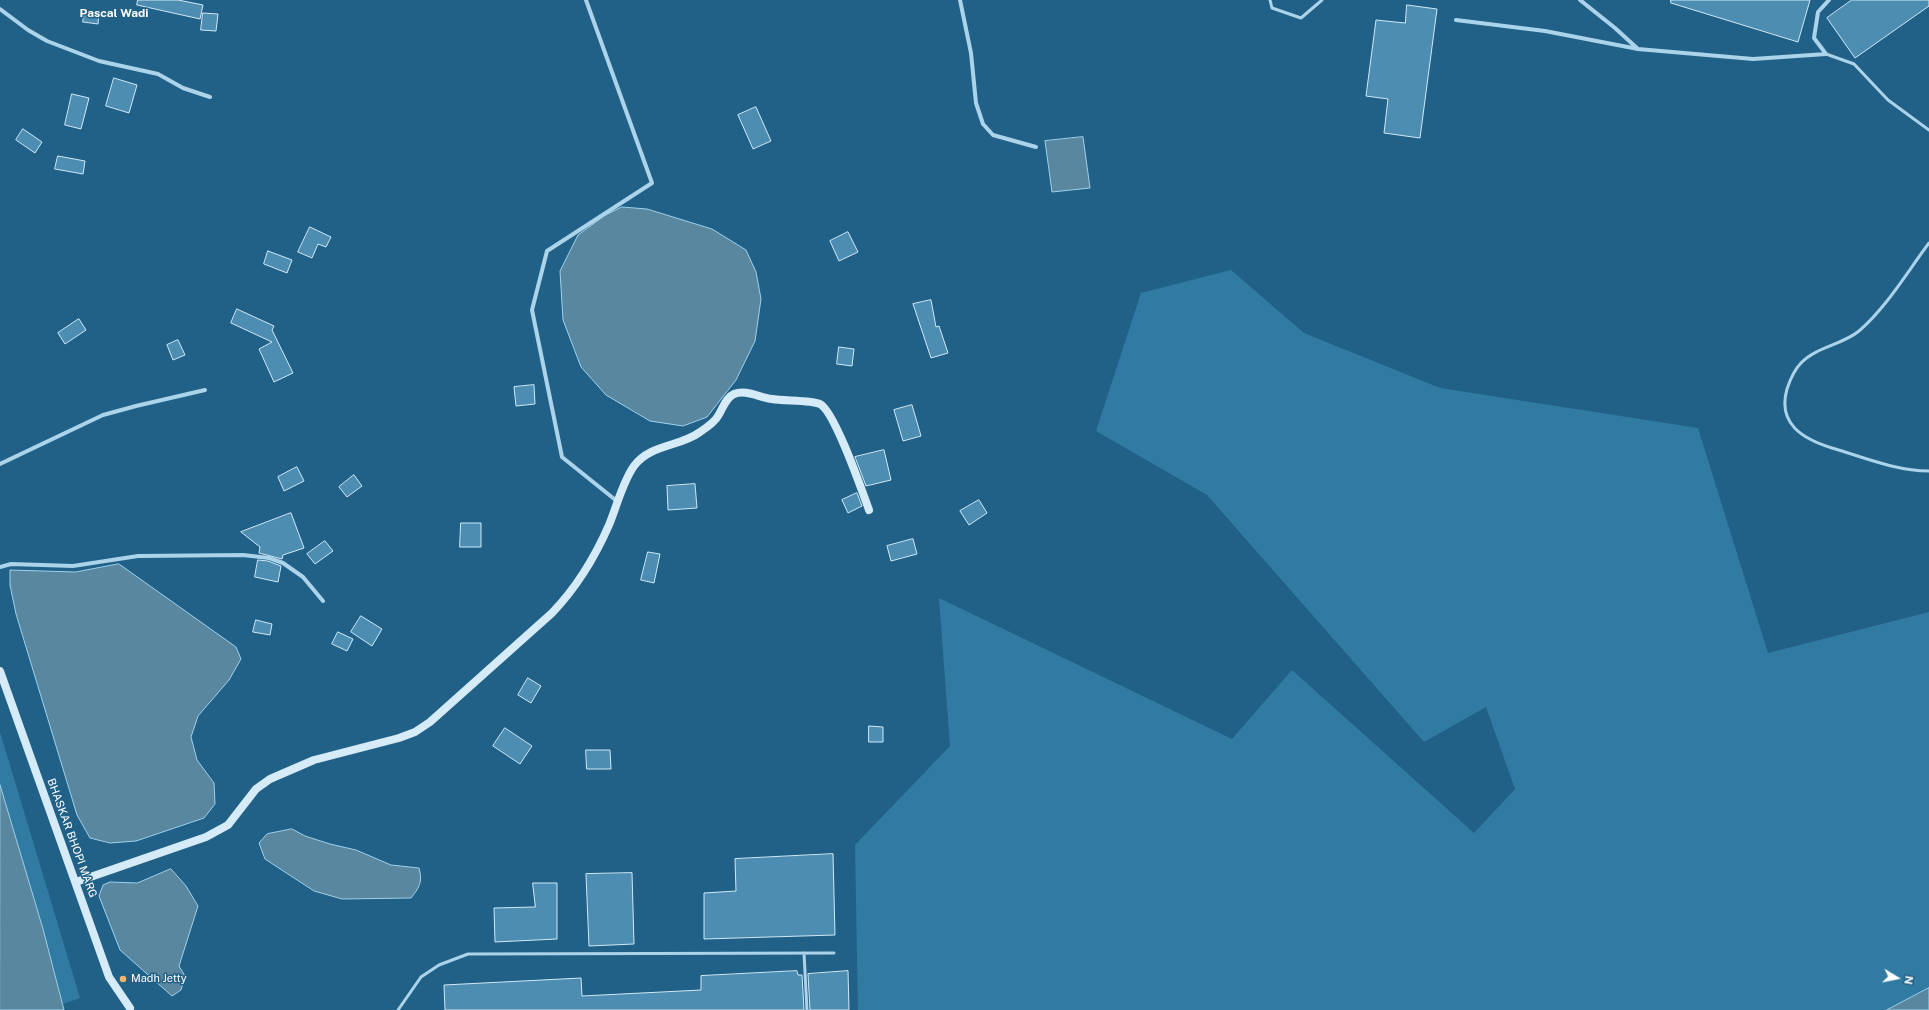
<!DOCTYPE html>
<style>
body{margin:0}
#map{position:relative;width:1929px;height:1010px;overflow:hidden;background:#216187;font-family:"Public Sans",sans-serif}
canvas{display:block}
.north{position:absolute;left:1877px;top:958px;width:40px;height:40px;-webkit-text-stroke:3px #216187;paint-order:stroke;rotate:100deg;font-size:11px;font-weight:700;line-height:16px;text-align:center;color:#fff}
.north::after{content:'';display:block;margin:auto;width:14px;height:18px;background:#fff;clip-path:polygon(50% 0,100% 100%,50% 72%,0 100%)}
</style>
<div id="map">
<canvas width="1929" height="1010"></canvas>
<div class="north">N</div>
</div>
<script>
const g = document.querySelector('canvas').getContext('2d');
g.lineJoin = 'round';
function paint(path, color) { g.fillStyle = color; g.fill(path, 'evenodd'); }
function trace(path, color, width, dash) { g.strokeStyle = color; g.lineWidth = width; g.lineCap = dash ? 'butt' : 'round'; g.setLineDash(dash || []); g.stroke(path); }
function label(font, color, halo, rows, align = 'center') {
  g.font = font + ' "Public Sans",sans-serif'; g.lineWidth = 3; g.setLineDash([]); g.textBaseline = 'middle'; g.strokeStyle = halo; g.fillStyle = color; for (const [text, x, y, turn = 0] of rows) {
    g.save(); g.translate(x, y); g.rotate((+turn || 0) * Math.PI / 180); g.textAlign = isNaN(turn) ? turn : align; if (halo) g.strokeText(text, 0, 0); g.fillText(text, 0, 0); g.restore();
  }
}
const green = new Path2D(`
 M1231,270L1304,333L1440,388L1698,428L1768,653L1929,612V988L1887,1010H858L855,845L950,746L939,598L1232,739L1292,670L1474,833L1515,789L1486,707L1424,742L1207,495L1096,431L1141,293Z
 M0,732L80,998L63,1004L43,929L0,785Z`);
const water = new Path2D(`
 M1083,137L1090,188L1052,192L1045,141Z
 M622,207L647,209L712,229L746,250L756,272L761,299L755,341L736,380L707,417L683,426L650,421L606,395L581,367L563,320L560,271L578,235L604,216Z
 M119,564L236,647L241,659L229,680L198,716L191,737L197,760L214,783L215,804L204,818L136,841L110,843L90,838L77,815L16,614L10,585V570L75,572Z
 M0,785L43,929L64,1010H0Z
 M292,829L305,836L330,844L356,850L391,865L419,868C423,882 419,888 411,898L342,899L314,891L265,859L259,843L267,834Z
 M171,869L186,886L198,906L179,966L185,976L181,990L172,996L120,950L99,896L103,885L110,882L137,883Z
 M1929,988V1010H1887Z`);
const building = new Path2D(`
 M138,0H178L203,5L200,19L137,5Z
 M1671,0H1810L1798,42L1671,3Z
 M1852,0H1929V6L1855,58L1827,18Z
 M1407,5L1437,9L1420,138L1384,133L1388,99L1366,96L1376,20L1405,23Z
 M85,10L99,12L98,24L83,22Z
 M203,13L218,14L216,31L201,30Z
 M114,78L137,85L129,113L106,106Z
 M72,94L89,98L81,129L65,125Z
 M756,107L771,141L753,149L738,115Z
 M23,129L42,142L35,153L16,140Z
 M58,156L85,161L83,174L55,169Z
 M310,227L331,237L326,247L318,244L312,258L298,252Z
 M848,232L858,252L839,261L830,241Z
 M268,251L292,260L287,273L264,264Z
 M931,300L936,327L939,326L948,353L931,358L913,304Z
 M237,309L274,326L272,330L293,373L274,382L259,349L272,342L231,323Z
 M79,319L86,330L65,344L58,333Z
 M178,340L185,355L173,360L167,345Z
 M839,347L854,349L852,366L837,364Z
 M534,385L535,404L516,406L514,387Z
 M912,405L921,436L903,441L894,410Z
 M884,450L891,480L866,486L855,457Z
 M297,467L304,481L284,491L278,477Z
 M354,475L362,486L347,497L339,487Z
 M695,484L697,508L668,510L667,486Z
 M857,493L862,506L848,513L842,500Z
 M979,500L987,513L969,525L960,511Z
 M291,513L304,548L283,555L282,559L259,553L260,547L241,532Z
 M461,523H481V547H460Z
 M913,539L917,554L891,561L887,546Z
 M325,541L333,551L315,564L307,554Z
 M648,552L660,554L654,583L641,580Z
 M258,560L268,561L281,566L278,582L255,577Z
 M361,616L382,629L372,646L351,632Z
 M256,620L272,624L270,635L253,632Z
 M338,632L353,639L347,651L332,644Z
 M528,678L541,686L531,703L518,695Z
 M869,726L883,727V742H869Z
 M505,728L532,746L520,764L493,746Z
 M586,750H610L611,769H587Z
 M833,854L835,935L704,939V893L736,891L735,859Z
 M632,873L634,944L589,946L586,874Z
 M533,883H557V939L495,942L494,908L535,907Z
 M797,971L798,975H802L804,1010H445L444,985L581,978L582,996L701,990V976Z
 M848,971L849,1010H810L808,974Z`);
const lane = new Path2D(`
 M1270,0L1272,8L1301,18L1322,0
 M1826,54L1854,64L1888,100L1929,130
 M1929,243C1908,271 1886,308 1859,331C1842,345 1816,347 1801,363C1794,370 1790,380 1787,389C1777,424 1803,439 1832,448C1863,457 1896,471 1929,471
 M804,953L807,1010
 M398,1010L421,977L439,965L468,954L834,953`);
const street = new Path2D(`
 M586,0L652,183L547,251L532,310L562,457L618,502
 M960,0L971,53L976,103L983,124L993,135L1036,147
 M1580,0L1615,28L1638,49
 M0,9L28,30L47,41L99,61L158,74L183,88L210,97
 M1456,20L1545,31L1638,49L1753,59L1826,54L1814,38L1818,12L1829,0
 M0,464L103,415L136,406L205,390
 M0,567L11,564L73,566L138,556L243,555L269,558L283,563L303,577L323,601`);
const secondary = new Path2D(`
 M0,671L109,977L130,1008
 M76,882L206,837L228,825L256,789L270,779L314,760L399,738L415,732L430,722L552,613C577,587 595,557 609,525C617,506 622,483 634,466C650,444 680,447 700,432C706,428 715,422 718,416C723,409 725,398 734,394C746,389 760,398 772,399C783,401 812,400 820,404C835,412 862,491 869,510`);
const markers = [
 [123,979,4,"#f7b46c"]
];
const streetNames = [
 ["BHASKAR BHOPI MARG",72,838,70]
];
const poiNames = [
 ["Madh Jetty",131,979]
];
const neighbourhoodNames = [
 ["Pascal Wadi",114,13]
];
paint(green, '#317ba3');
paint(water, '#5987a0');
trace(water, '#9fd1eb', 1);
paint(building, '#4d8db2');
trace(building, '#cfe9f7', 1);
trace(lane, '#abd3ea', 3);
trace(street, '#abd3ea', 4);
trace(secondary, '#d6ebf8', 8);
for (const [x, y, r, color] of markers) { const dot = new Path2D(); dot.arc(x, y, r, 0, 2 * Math.PI); g.fillStyle = color; g.fill(dot); trace(dot, '#216187', 1.5); }
label('11px', '#fff', '#216187', streetNames);
label('11px', '#fff', '#216187', poiNames, 'left');
label('bold 12px', '#fff', '#216187', neighbourhoodNames);
</script>
